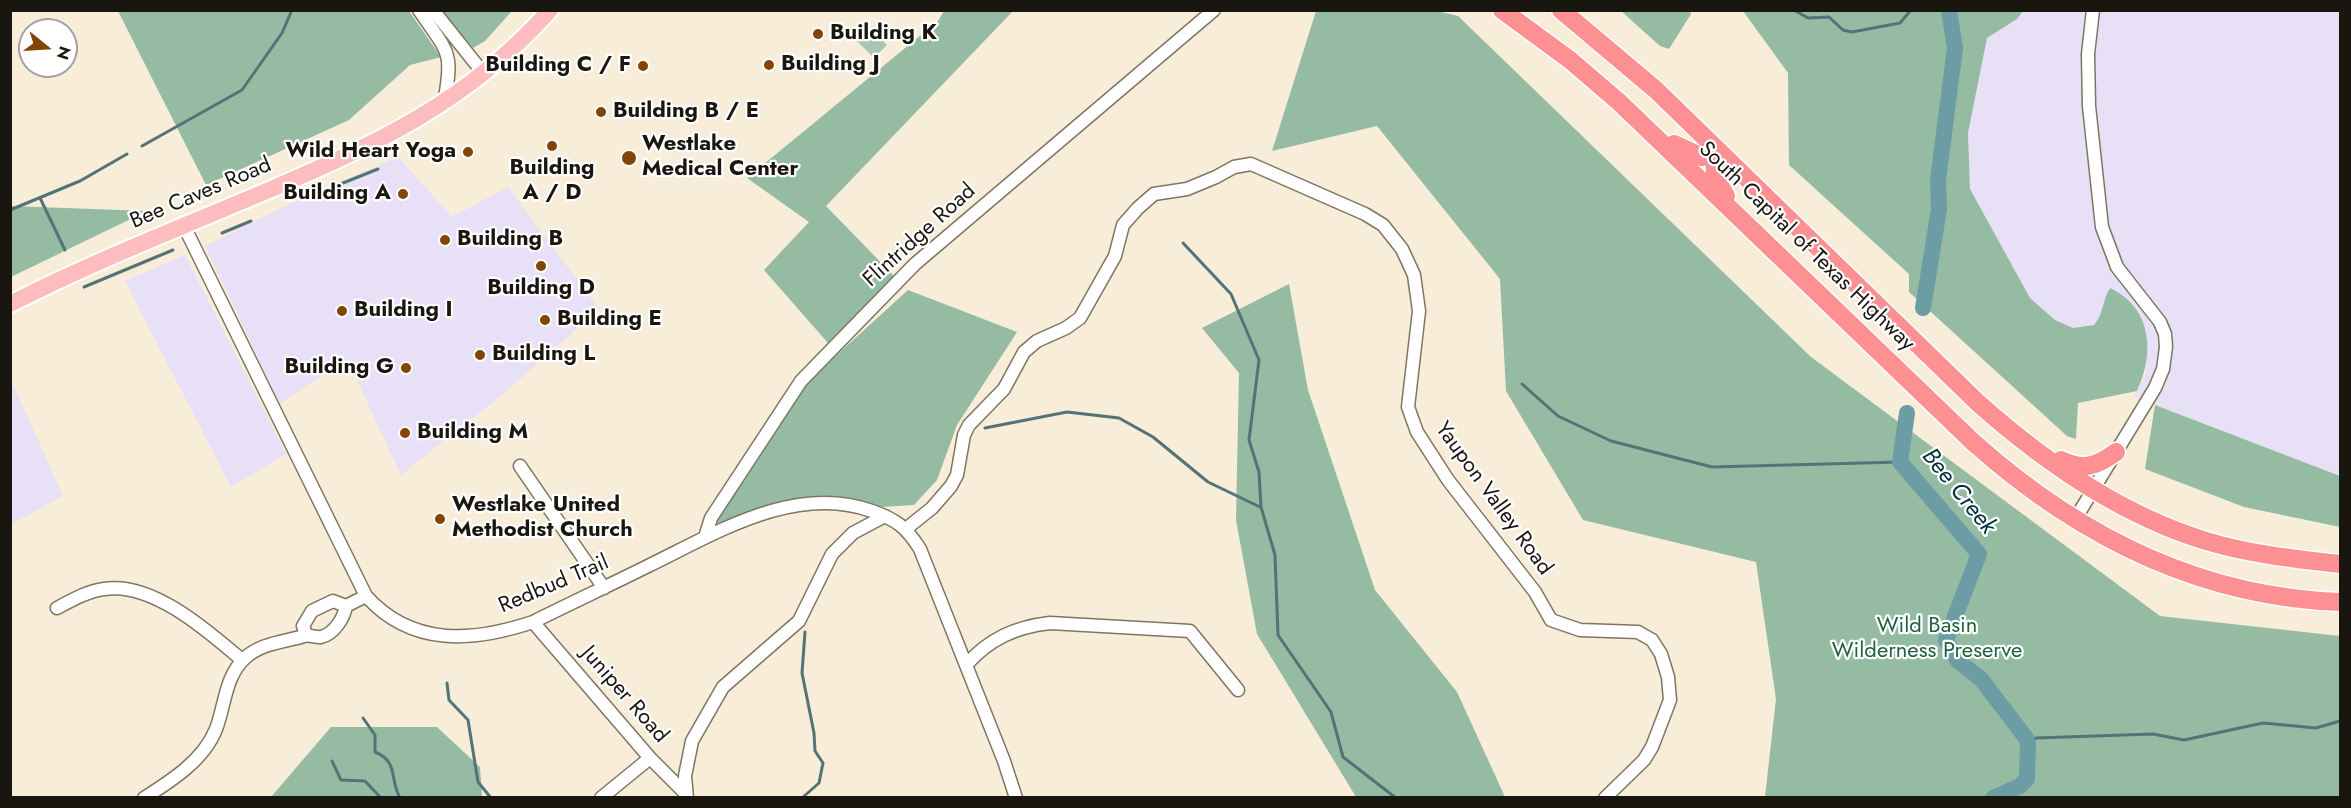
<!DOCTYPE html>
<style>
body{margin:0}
#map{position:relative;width:2351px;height:808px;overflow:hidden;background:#f7edd8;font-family:Jost,sans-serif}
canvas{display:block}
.frame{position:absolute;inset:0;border:12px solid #19160f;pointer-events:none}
.north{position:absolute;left:18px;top:18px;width:60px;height:60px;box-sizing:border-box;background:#fff;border:2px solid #a3a29f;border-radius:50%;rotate:108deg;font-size:16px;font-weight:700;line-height:24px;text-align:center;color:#19160f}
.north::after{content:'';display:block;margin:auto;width:21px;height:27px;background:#834505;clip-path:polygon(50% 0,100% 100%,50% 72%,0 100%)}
</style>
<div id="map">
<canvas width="2351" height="808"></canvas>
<div class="frame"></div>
<div class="north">N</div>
</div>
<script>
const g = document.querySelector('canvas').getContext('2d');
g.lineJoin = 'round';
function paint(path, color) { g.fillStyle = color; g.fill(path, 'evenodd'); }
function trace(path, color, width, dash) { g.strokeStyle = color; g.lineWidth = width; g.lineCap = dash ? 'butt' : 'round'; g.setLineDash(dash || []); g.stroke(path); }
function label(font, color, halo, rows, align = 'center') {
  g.font = font + ' Jost,sans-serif'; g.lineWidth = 4.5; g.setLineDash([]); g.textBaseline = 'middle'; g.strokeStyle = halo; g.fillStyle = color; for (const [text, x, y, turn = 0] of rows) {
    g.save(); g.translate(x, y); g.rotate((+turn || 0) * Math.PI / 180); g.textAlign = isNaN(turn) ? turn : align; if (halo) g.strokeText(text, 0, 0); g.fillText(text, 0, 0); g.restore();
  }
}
const commercial = new Path2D(`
 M2023,11H2340V476L2135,397L2147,371L2106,296L2103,315L2094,325L2073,328L2055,320L2030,298L1970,189L1968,133L1987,38L2017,19Z
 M398,157L452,217L508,187L599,309L502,395L401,475L347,359L280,404L205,246L279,209Z
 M185,255L286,454L231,487L125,281Z
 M11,380L63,496L11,524H10Z`);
const green = new Path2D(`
 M869,27L887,45L874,58L856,40Z`);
const forest = new Path2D(`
 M118,11H409L441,57L410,65L349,120L206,185Z
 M442,11H512L485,41L473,48Z
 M944,11H1013L826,206L895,277L828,343L764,270L809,222L747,178L938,21Z
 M1437,11L1458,16L1811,357L2160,616L2340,636V797H1765L1776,699L1756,562L1583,520L1506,391L1500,279L1377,126L1272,151L1316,11Z
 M1621,11H1690L1691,14L1669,49L1660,46Z
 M1743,11H2023L2017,19L1987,38L1968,133L1970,189L2030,298L2055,320L2073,328L2094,325C2104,313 2102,301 2110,288C2152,308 2155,353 2137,391L2078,403L2076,439L2067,436L1909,292V274L1789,165L1788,73Z
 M11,206L147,211L11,277Z
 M1289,284L1308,390L1375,590L1457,692L1505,797H1356L1257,634L1236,520L1239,373L1202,328Z
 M908,290L1017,332L957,425L937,480L914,505L882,507L832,496L801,500L723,525L717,523L730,495L808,381Z
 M2155,405L2340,476V527L2244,507L2145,469Z
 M331,727H437L480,767L482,797H271Z`);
const stream = new Path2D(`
 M1794,10L1808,18L1829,17L1843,30L1852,32L1900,23L1911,10
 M142,146L242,90L282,33L292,10
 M323,191L378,169
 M40,198L65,250
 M10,210L80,181L127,154
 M222,233L251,221
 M1183,243L1231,294L1259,360L1249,440L1259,472L1261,507L1275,555L1278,635L1331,712L1343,757L1396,798
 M84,287L173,250
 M1522,384L1558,416L1611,441L1712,467L1900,462
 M985,428L1067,412L1119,418L1153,437L1208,482L1260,507
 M447,683L449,700L468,720L478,782L491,798
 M363,718L375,735V752C399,762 389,778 400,798
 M2028,743L2036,738L2153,734L2184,740L2263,723L2316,728L2340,721
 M332,761L341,780L365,781L381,798
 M802,798L819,783L823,763L815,751L814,733L802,673L805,632`);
const river = new Path2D(`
 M1923,308L1939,209L1938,180L1955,48L1949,10
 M1907,413L1900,462L1979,554L1946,640L1958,661L1981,679L2026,738L2028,743L2027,779L2020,786L1993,798`);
const minor = new Path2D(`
 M419,10C448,53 454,50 444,103
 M433,10L484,74
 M184,226L366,596C412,647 473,642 533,622C571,603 610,585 648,566C716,533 795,483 872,511C897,520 906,527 920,549L1004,761L1016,798
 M520,466L604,588
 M2074,521L2155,388L2163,369L2166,347L2165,334L2160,322L2117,267L2102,227L2089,106L2088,54L2093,10
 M907,528L932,508L951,486L957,475L964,435L969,425L1004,389L1024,352L1037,341L1066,328L1080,318L1115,256L1123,225L1138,208L1154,194L1187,189L1216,177L1234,167L1251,164L1365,214L1383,225L1402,249L1414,275L1419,311L1408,407L1417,432L1448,480L1535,592L1551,620L1580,630L1638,632L1652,640L1661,654L1668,677L1670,700L1652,747L1644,760L1605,798
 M705,537L711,518L801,381L915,264L1214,10
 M57,608C72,600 88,591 104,589C152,581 208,631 242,660
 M533,622L650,758L686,794
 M306,634L303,626L312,611L333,601L346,606
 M966,665C989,639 1015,627 1050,623L1190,631L1238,690
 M144,798C171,781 204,760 216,729C225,706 225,676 245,658C261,643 284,642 304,636C309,634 315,638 321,637C334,634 344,618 346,606L366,596
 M601,798L650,758
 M687,798L685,776L692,741L723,687L799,621L832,554L853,533L885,516`);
const major = new Path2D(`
 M10,304C94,261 182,227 269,190C378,143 468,102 550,10`);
const highway = new Path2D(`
 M1502,10L1570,60L1619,102L1973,442C2077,535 2199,597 2340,602
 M1561,10L1656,90L1977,402C2043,461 2121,515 2206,541C2249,554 2295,559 2340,564
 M1674,144L1702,157L1719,151
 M1719,151C1710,170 1716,180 1726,196
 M2061,460C2084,471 2097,466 2116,452`);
const markers = [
 [818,34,6,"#834505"],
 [769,65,6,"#834505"],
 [643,66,6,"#834505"],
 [601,112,6,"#834505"],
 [552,146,6,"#834505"],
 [468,152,6,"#834505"],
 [629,158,8,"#834505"],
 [403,194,6,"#834505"],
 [445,240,6,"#834505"],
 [541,266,6,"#834505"],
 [342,311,6,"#834505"],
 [545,320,6,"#834505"],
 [480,355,6,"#834505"],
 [406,368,6,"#834505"],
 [405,433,6,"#834505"],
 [440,519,6,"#834505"]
];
const poiNames = [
 ["Building K",830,34],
 ["Building J",781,65],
 ["Building C / F",631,66,"right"],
 ["Building B / E",613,112],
 ["Westlake",642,145],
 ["Medical Center",642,170],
 ["Wild Heart Yoga",456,152,"right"],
 ["Building",552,169,"center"],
 ["A / D",552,194,"center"],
 ["Building A",391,194,"right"],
 ["Building B",457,240],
 ["Building D",541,289,"center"],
 ["Building I",354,311],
 ["Building E",557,320],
 ["Building L",492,355],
 ["Building G",394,368,"right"],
 ["Building M",417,433],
 ["Westlake United",452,506],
 ["Methodist Church",452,531]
];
const streetNames = [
 ["Bee Caves Road",201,194,-23],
 ["Flintridge Road",920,236,-42],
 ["South Capital of Texas Highway",1806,247,44],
 ["Yaupon Valley Road",1493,499,54],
 ["Redbud Trail",554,585,-23],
 ["Juniper Road",624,695,49]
];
const parkNames = [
 ["Wild Basin",1927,627],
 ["Wilderness Preserve",1927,652]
];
const waterNames = [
 ["Bee Creek",1958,492,51]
];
paint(commercial, '#e7e0f6');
paint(green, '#aac5b4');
paint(forest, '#95bba3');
trace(stream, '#537477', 3);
trace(river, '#6c9ca4', 16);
trace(minor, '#7e7562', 15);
trace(major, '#fff', 20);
trace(highway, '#fff', 21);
trace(minor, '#fff', 12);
trace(major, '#fdbcbe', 16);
trace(highway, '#fc9093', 18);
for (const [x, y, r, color] of markers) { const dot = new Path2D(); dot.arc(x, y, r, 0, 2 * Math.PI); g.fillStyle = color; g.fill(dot); trace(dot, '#fff', 2); }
label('bold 22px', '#19160f', '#fff', poiNames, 'left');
label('22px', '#19160f', '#fff', streetNames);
label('22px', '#225f3f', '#fff', parkNames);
label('italic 24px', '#003139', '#fff', waterNames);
</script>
